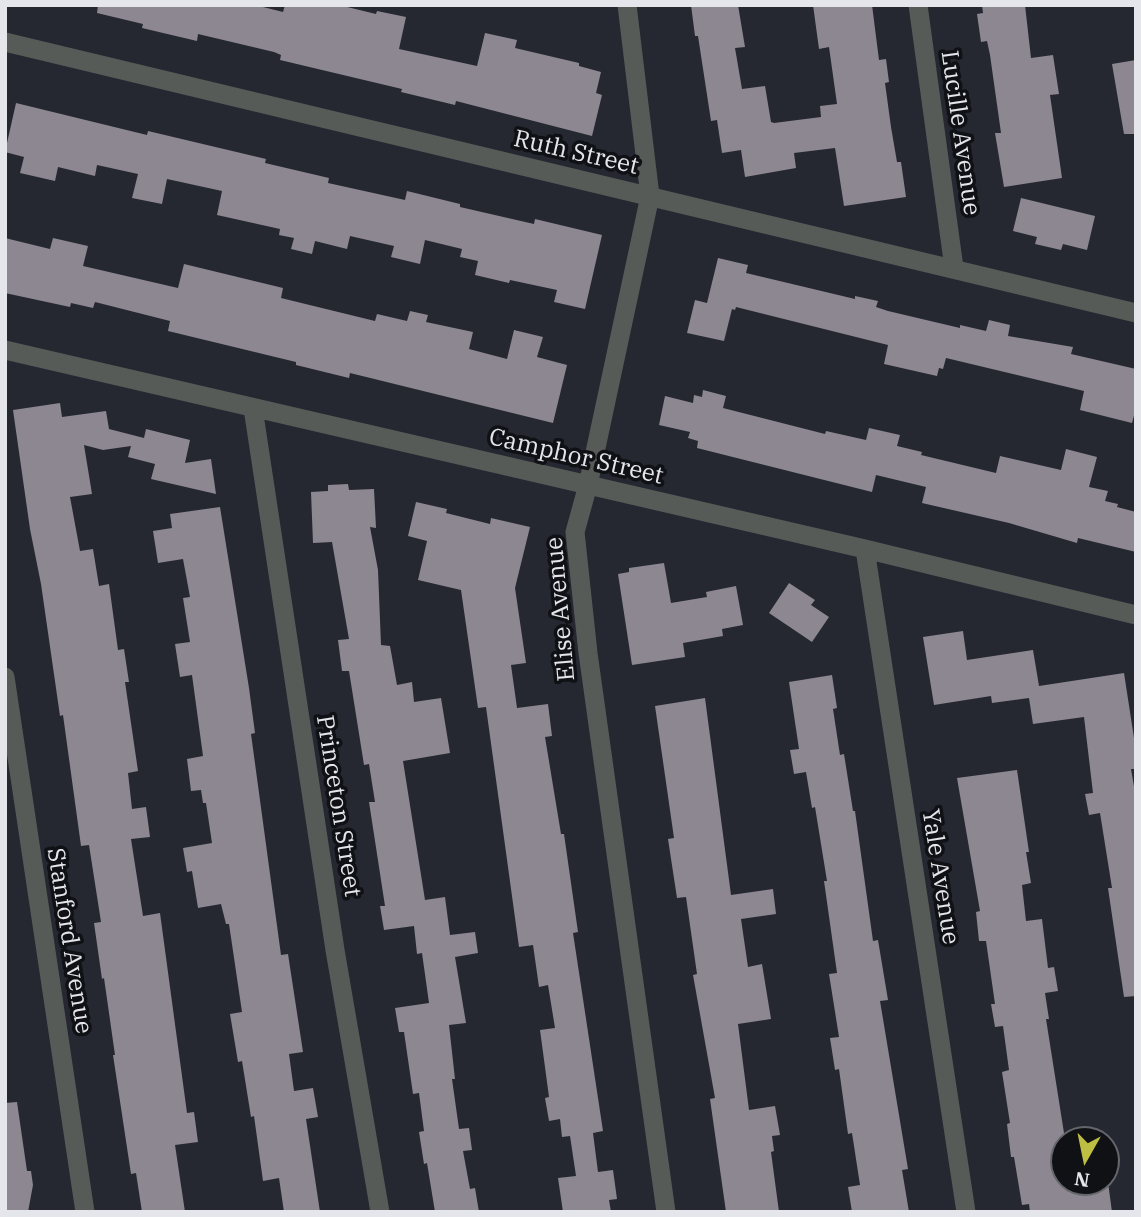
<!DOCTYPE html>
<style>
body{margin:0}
#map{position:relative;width:1141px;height:1217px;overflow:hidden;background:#252831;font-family:"IBM Plex Serif",serif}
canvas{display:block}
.frame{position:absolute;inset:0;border:7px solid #e4e6ec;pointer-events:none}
.north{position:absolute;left:1050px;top:1126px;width:70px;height:70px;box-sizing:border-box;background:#0f1115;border:2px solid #64666b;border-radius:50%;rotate:189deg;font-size:19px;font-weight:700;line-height:28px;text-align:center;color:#e4e6ec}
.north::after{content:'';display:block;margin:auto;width:24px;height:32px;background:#bebf42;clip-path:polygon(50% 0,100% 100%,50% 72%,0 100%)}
</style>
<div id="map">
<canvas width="1141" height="1217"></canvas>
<div class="frame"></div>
<div class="north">N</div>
</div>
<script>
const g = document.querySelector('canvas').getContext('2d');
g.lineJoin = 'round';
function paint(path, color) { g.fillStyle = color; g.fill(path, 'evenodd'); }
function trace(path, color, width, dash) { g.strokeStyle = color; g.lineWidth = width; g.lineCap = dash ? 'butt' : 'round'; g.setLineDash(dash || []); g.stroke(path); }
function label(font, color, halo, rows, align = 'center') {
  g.font = font + ' "IBM Plex Serif",serif'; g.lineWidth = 7; g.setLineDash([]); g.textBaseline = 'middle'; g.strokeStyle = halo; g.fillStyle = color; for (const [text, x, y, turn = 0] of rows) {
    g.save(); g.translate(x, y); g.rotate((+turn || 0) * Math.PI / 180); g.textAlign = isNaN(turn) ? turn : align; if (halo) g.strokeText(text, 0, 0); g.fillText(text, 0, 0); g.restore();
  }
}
const building = new Path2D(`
 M98,5H255L283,12L285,5H339L376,14L377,11L406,17L399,49L477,66L485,33L517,40L515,48L579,63V66L601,72L596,93L602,95L592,136L456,101L455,105L401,92L402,89L280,60L281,55L274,52L198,34L197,41L142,28L143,24L97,13Z
 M691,5H738L745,47L735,48L742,89L765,86L771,122L774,123L821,117L820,106L837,104L829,47L819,49L813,5H872L879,60L886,59L889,82L885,83L891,127L897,162H901L906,197L844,206L835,148L794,153L796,168L745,177L741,150L722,153L717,120L711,121L698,36H695Z
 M982,5H1025L1031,58L1053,55L1059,94L1050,95L1062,178L1004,187L995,133H1001L990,55L987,41L981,42L977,14L983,13Z
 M1136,60V134H1124L1112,64Z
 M16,103L147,135L148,131L266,159L265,163L329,178L328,183L405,200L407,191L460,204V207L534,224L535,219L602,235L585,309L554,302L557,290L510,280L509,283L475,275L478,261L460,257L462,249L425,240L420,264L391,257L394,246L350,236L347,249L315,241L312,254L291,249L294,238L279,235L280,229L217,215L222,191L167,179L162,204L132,198L138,174L97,165L95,176L58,167L55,181L20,173L24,157L5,152Z
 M1021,198L1095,216L1087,250L1063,244L1061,250L1035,244L1037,237L1013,231Z
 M5,238L50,249L53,238L88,246L83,266L178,288L184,264L283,288L281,298L375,321L377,314L407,321L410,311L428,315L426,322L473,332L469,349L507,359L514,330L543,337L537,357L567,365L553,423L350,373L349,378L296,365V362L168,331L170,321L95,302L93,308L71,303L70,307L5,293Z
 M718,258L748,265L746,273L855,299V296L878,301L876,307L888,311L960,328V325L986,331L989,320L1010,325L1008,336L1073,347L1071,354L1136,369V408L1132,423L1080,410L1084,391L946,358L943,369L939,368L937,376L884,364L888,345L736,307L735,310L732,309L724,341L687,333L695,300L707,303Z
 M703,390L726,396L723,408L825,434L826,431L866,440L869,428L900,435L897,446L922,452L921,455L996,473L1000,456L1061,470L1066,449L1097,457L1089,487L1108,491L1105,501L1118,504L1117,507L1136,512V552L1078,538L1077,543L1009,523L922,503L926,487L876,475L872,492L697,448L698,441L688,438L690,432L659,425L665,396L693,403L694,395L702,397Z
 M60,403L62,417L106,411L109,429L144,438L146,429L190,440L185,463L211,459L216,494L151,479L155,464L128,457L131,446L103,450L84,445L92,494L70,497L80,551L93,549L99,586L109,584L118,650L124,649L129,682H125L138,771L128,773L132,809L146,807L150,837L131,839L143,916L160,913L187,1113L194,1112L198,1142L175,1145L185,1212H142L136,1173L131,1174L113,1055H115L104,978L102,979L94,923L101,922L89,845L81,846L63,715L60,716L41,584L30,529L13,410Z
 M348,484L349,490L374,489L376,528L370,527L378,570L381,645L390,646L397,685L412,682L414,702L441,698L450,753L403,761L425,900L445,897L450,935L475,932L478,953L455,957L466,1023L449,1025L455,1079H452L459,1129L469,1128L472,1150L463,1151L470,1189L475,1188L479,1212H435L427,1163L424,1164L419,1132L424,1131L419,1093L413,1094L404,1032H399L395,1008L429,1003L422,953L417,954L414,926L384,930L380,906H385L369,802H375L369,764L364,765L349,671H342L338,640L349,639L332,542L313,543L311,492L328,491V485Z
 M416,502L447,509L446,513L490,524L491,518L530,527L515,588L526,663L511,665L517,708L548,704L552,736L545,737L561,834H564L578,932L573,933L603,1131L593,1133L598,1172L613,1170L617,1199L609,1200L611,1212H563L558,1178L576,1176L570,1136L562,1137L560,1119L549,1121L545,1098L549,1097L540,1030L555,1028L548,985L539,987L533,945L519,947L486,707L478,708L461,590L418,580L427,541L408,536Z
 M220,507L249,688L255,733L251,734L281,955L288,954L303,1052L289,1054L294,1091L313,1088L318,1117L306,1119L320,1212H284L279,1178L263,1181L254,1116L251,1117L242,1061L238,1062L230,1014L242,1012L229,924H226L221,904L198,908L192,871L187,872L183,848L212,843L206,803H203L201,790L191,791L187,759L203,756L192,675L180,677L175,644L190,642L183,598L190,597L183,559L158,563L153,531L172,528L170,514Z
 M664,563L671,603L707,597L706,592L736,586L743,625L722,629L723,636L683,643L685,657L632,665L618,574L629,572V568Z
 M789,583L815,600L811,605L829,617L812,642L769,613Z
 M963,631L967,660L1033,650L1039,686L1124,673L1136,751V769H1131L1136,798V996L1124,997L1108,888H1112L1100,813L1089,815L1085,794L1093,793L1084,717L1033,724L1029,698L992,703L991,696L934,705L923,637Z
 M832,675L837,708L833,709L840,755L844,754L853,811H855L873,941L878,940L888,1000L880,1001L908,1169L902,1170L909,1212H852L848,1187L860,1185L852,1133L848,1134L839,1069L835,1070L830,1038L839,1037L829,974L837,973L824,881H827L815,807L812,808L806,772L794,774L790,750L799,749L789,682Z
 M705,698L731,895L773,889L776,914L741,919L748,967L762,964L771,1019L738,1024L749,1110L775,1106L780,1135L772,1136L774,1151L771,1152L779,1212H726L710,1099L715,1098L693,975L697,974L686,897L677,898L668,839L674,838L655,706Z
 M1017,770L1029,852H1026L1031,883L1022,885L1026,921L1042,919L1048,968L1054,967L1058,991L1045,993L1049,1019H1046L1064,1133V1182H1108L1112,1212H1030L1029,1204L1022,1205L1014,1157H1011L1007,1124L1010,1123L1002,1072L1009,1070L1003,1026L995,1027L991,1004H995L986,941H979L976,912L980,911L957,778Z
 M17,1102L27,1171H31L33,1185L28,1212H5V1103Z`);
const minor = new Path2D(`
 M918,5L954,268
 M5,42L1136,313
 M5,350L865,549L1136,615
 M253,408L335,950L380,1212
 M865,549L966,1212
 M5,677L85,1212`);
const tertiary = new Path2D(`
 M627,5L650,196L588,485L575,532L588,653L666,1212`);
const streetNames = [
 ["Lucille Avenue",960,133,82],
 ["Ruth Street",576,153,13],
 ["Camphor Street",576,457,13],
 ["Elise Avenue",561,609,-95],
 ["Princeton Street",338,806,81],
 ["Yale Avenue",940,877,81],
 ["Stanford Avenue",69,941,81]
];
paint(building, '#8d8792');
trace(minor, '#575b57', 19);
trace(tertiary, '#575b57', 19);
label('24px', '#e4e6ec', '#0f1115', streetNames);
</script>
